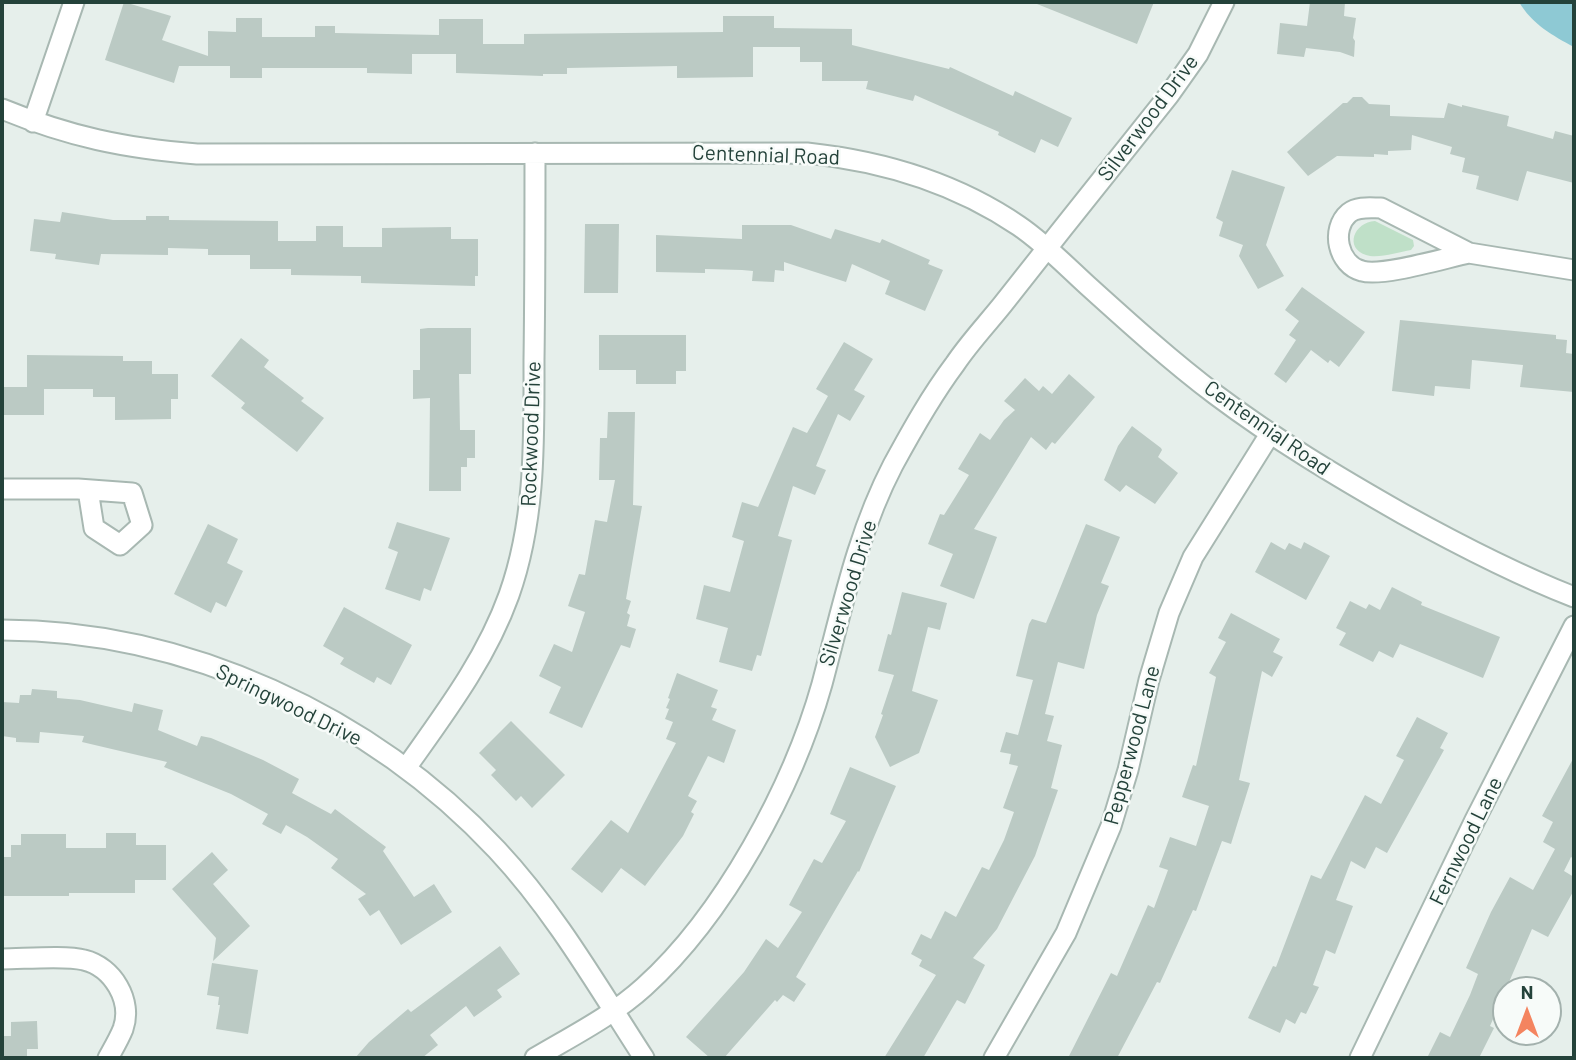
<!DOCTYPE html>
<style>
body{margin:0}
#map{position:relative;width:1576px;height:1060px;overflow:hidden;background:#e6efeb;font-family:Barlow,sans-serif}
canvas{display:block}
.frame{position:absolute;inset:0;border:4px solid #24423a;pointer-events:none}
.north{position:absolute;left:1492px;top:976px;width:70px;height:70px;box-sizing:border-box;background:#f7fbf9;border:2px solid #a3b1ad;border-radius:50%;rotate:0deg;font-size:19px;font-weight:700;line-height:28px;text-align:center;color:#24423a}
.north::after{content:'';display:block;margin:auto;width:24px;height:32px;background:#f4845f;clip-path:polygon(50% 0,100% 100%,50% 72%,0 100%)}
</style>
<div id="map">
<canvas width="1576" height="1060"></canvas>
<div class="frame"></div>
<div class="north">N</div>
</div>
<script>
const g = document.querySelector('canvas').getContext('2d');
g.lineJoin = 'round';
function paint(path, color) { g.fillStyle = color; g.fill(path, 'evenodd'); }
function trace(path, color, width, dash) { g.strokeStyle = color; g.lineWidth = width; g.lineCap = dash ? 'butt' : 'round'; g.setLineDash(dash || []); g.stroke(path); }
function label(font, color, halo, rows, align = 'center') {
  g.font = font + ' Barlow,sans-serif'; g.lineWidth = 5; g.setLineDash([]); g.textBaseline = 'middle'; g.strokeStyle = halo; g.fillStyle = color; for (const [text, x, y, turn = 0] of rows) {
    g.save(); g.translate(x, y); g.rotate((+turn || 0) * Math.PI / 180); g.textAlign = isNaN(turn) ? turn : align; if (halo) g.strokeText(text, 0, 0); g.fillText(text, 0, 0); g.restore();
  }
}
const green = new Path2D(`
 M1375,221L1413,240L1414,246L1411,250C1398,252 1378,259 1366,255C1344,248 1354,222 1375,221Z`);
const water = new Path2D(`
 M1519,2H1574V47C1553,36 1532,24 1519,2Z`);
const building = new Path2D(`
 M124,2L171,16L162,40L208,56V31L236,32V18H262V37H315V26H335V33L439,35V19H483V44H524V34L723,32V16H774V28L852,29V45L949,69L950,67L1013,96L1015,91L1072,118L1058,147L1041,139L1035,153L998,135L999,132L915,95L913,101L866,89L868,81H822V62H800V47H753V77L677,78V66L567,68V74H543V76L456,73V54H412V74L367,73V68H262V78H230V66H179L174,83L105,60Z
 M1032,2H1154L1137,44Z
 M1310,2H1345L1344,16L1356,18L1353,38L1355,41L1354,57L1340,52L1306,48L1304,57L1277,54L1280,23L1307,26Z
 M1353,97H1362L1369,104L1390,105V116L1444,118L1448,103L1462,107V105L1509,116L1507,126L1553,139L1555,131L1574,136V183L1527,171L1518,201L1476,189L1479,176L1462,172L1465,158L1450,154L1452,147L1412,135L1411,150L1388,151V155L1374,154V157L1337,156L1308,176L1287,152L1343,103H1347Z
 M1232,170L1285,187L1266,245L1284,276L1258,289L1239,256L1243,245L1219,236L1223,222L1216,218Z
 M62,212L113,220H146V216H169V220L278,221V241H316V226H343V247H382V228L451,227V239H478V276H475V286L361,283V276L291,275V269H250V255H208V249L168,248V255L101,254L99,265L55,259L56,254L30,251L34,219L60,222Z
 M585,224H619L618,293H584Z
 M742,225H791L831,239L835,229L880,243L882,239L930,260L928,264L943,270L925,311L885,294L890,281L852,264L846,282L784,262V271L775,270L774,282L752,281L753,271L742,270L705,269V273L656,272V235L742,239Z
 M1302,287L1365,332L1339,367L1330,360L1328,363L1311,350L1286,383L1274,374L1296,340L1289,335L1299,321L1285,310Z
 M1400,320L1556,335V339L1567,340L1566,353L1574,354V392L1520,387L1523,365L1472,360L1470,389L1435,386L1434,396L1392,391Z
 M428,328H471V374H459L460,430H475V458H467V467H461V491H429L430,398L413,399V370H420V329Z
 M599,335H686V371H676V384H636V370H599Z
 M241,338L269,360L264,367L304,398L301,401L324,418L297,452L241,408L245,403L211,376Z
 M844,342L873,359L854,390L865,396L850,421L838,414L816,466L826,470L815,495L793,486L778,536L792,540L761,656L757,655L752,671L719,662L728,628L696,619L704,585L730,592L744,541L732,537L742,502L758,507L793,427L807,433L828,396L816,389Z
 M27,355L123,356V361H152V374H178V399H171V419L115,420V397H93V389H44V415H2V387H27Z
 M1069,374L1095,397L1055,444L1052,442L1046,450L1031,437L974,529L997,537L974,599L940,586L953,554L928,544L940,514L944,515L969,475L958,469L980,433L990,440L1004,420L1015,410L1004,401L1025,378L1039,391L1043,386L1052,394Z
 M608,412H635L633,505L642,506L626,599L631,601L627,613L630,615L627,626L636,629L630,648L621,645L582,728L549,713L561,687L539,676L554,644L572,652L585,612L568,606L579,574L585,575L595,520L607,522L615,480H599L600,438H607Z
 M1132,426L1161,448L1162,450L1158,457L1178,473L1155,504L1126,485L1120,492L1104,480L1118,446Z
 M397,522L450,538L431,591L424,588L420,601L385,589L398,552L388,548Z
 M208,524L238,539L227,563L243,571L226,607L216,602L211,613L174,594Z
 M1086,524L1120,537L1101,583L1109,586L1097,615L1084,669L1058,662L1045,714L1054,716L1047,741L1062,745L1051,788L1058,790L1035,856L997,929L973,958L985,965L965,1004L957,1000L923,1058H884L936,975L919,966L922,960L911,954L921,934L931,939L945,911L956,917L982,867L989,870L1004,840L1014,812L1003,808L1018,766L1009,764L1011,754L1000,752L1006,732L1018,735L1033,680L1016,676L1029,624L1032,619L1046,623Z
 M1271,542L1285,550L1289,543L1301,549L1304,542L1330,556L1306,600L1255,572Z
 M1392,587L1422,602L1421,605L1500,637L1483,678L1400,644L1393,658L1379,651L1373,662L1339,645L1346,633L1336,628L1350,601L1366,609L1369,604L1380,610Z
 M902,592L947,603L940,630L928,627L912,691L938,700L919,753L890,767L875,737L883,715L881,714L894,675L878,671L888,634L891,635Z
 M344,607L412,645L391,685L377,677L374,683L340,664L344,658L323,646Z
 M1231,613L1280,639L1273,652L1283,657L1272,677L1262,671L1239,780L1250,783L1231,844L1222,841L1196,911L1193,910L1160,983L1157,982L1117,1058H1068L1111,973L1117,976L1148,905L1154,908L1168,870L1159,867L1170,837L1196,846L1209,806L1182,797L1193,765L1196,766L1216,677L1209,673L1226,642L1218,638Z
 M677,673L718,690L711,707L717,709L712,720L736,730L724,763L708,756L688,796L697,801L691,812L694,814L683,836L645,886L621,868L602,893L571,869L611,820L628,833L676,743L666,739L673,722L665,719L669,709L666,708L670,699L668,698Z
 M32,689L57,691V698L80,700L132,712L134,703L163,710L158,730L197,746L201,736L211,738L263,760L299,779L292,793L331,814L335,809L386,847L383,851L414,897L434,884L452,912L401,945L379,910L370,916L358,899L366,894L331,868L338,859L307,837L286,825L281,834L262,824L268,814L231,794L164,767L167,762L82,742L84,736L40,732L39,743L16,742V738L2,736V702L19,703L20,695H31Z
 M1417,717L1448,733L1440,748L1444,750L1387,853L1376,847L1365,869L1351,861L1336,900L1353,906L1335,954L1326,950L1313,985L1319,987L1306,1014L1301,1012L1295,1024L1286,1019L1280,1033L1248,1018L1273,966L1276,967L1311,875L1321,879L1365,795L1381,804L1404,760L1396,756Z
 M511,721L565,775L532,808L521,796L516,801L491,775L496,770L479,753Z
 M1574,757V859L1571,857L1564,871L1574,877V890L1548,937L1532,929L1490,1026L1494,1028L1479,1058H1427L1440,1032L1450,1037L1470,995L1478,974L1466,968L1491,912L1510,877L1533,890L1555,849L1543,842L1553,822L1542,816Z
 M850,767L896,786L859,872L858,871L796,977L806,984L794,1002L783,995L777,1002L775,1000L724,1058H710L686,1037L744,972L766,939L778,948L802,912L789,905L814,859L822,863L846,821L830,814Z
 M106,833H136V845H166V880H135V893H69V896H2V857H11V845H21V834H66V848H106Z
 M212,852L228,870L213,884L250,926L213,961L216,938L172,889Z
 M500,946L520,974L497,990L502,997L474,1017L466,1006L430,1035L438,1045L422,1058H355L369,1042L408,1009L411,1012Z
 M212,963L258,970L248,1034L216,1029L220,1005H218L219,997L207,995Z
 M37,1021L38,1049H27V1058H2V1036H11V1022Z`);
const street = new Path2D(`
 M2,109C70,137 124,148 197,154L807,153C882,161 956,183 1019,226C1044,243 1065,265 1087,285C1129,323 1171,361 1216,395C1276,440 1338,477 1403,514C1459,545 1515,574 1574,597
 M33,122L74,2
 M1469,253C1445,258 1382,277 1362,271C1338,265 1330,229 1349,213C1358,206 1371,208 1381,208L1469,253L1574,270
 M2,489H78L132,493L142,525L120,545L94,528L88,490
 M2,630C186,630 372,716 497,850C555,912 598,987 644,1058
 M406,768C445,713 486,659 509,595C536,519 534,440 534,360C535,291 535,222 535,153
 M2,959C23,959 66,955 84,960C113,967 133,1001 123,1029C119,1039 113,1049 108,1058
 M535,1058C572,1036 612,1016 644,987C724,915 793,787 822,684C842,609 857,534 893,465C912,430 931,396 955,364C969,343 987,324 1003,304C1058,234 1113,165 1169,95L1198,54L1224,2
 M994,1058L1066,933L1111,826L1128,770L1149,680L1169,613L1193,557L1270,434
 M1360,1058L1475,820L1574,626`);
const streetNames = [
 ["Silverwood Drive",1148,118,-53],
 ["Centennial Road",766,155,2],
 ["Centennial Road",1267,428,35],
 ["Rockwood Drive",531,434,-88],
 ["Silverwood Drive",848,593,-73],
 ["Springwood Drive",289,705,26],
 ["Pepperwood Lane",1132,745,-75],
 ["Fernwood Lane",1466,841,-64]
];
paint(green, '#bfe0c8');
paint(water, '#8ec9d4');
paint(building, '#bbcac4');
trace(street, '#a8b8b2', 23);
trace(street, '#fff', 19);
label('21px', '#24423a', '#f7fbf9', streetNames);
</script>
